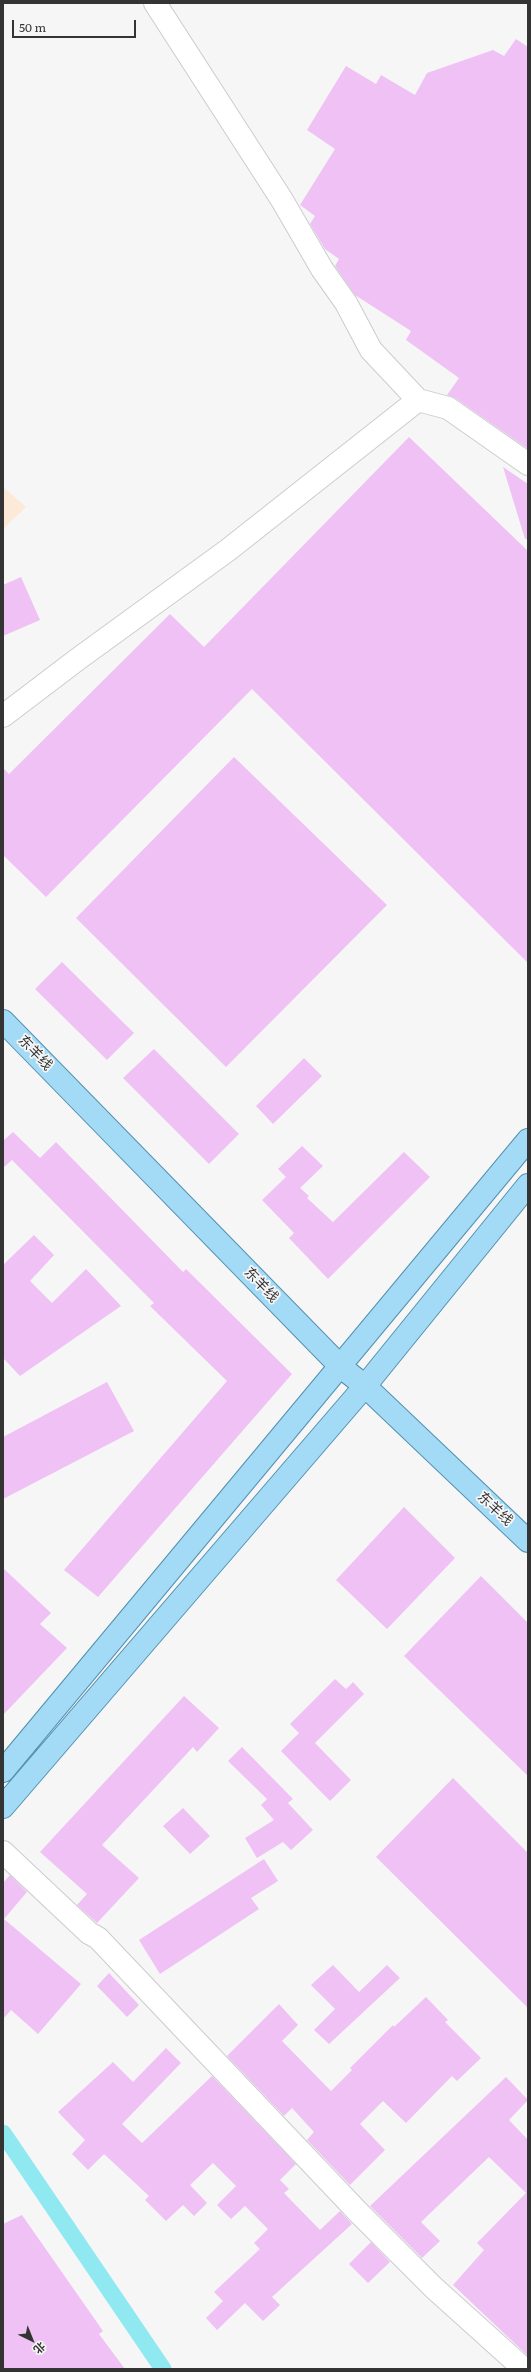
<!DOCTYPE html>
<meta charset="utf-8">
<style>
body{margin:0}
#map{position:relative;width:531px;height:2372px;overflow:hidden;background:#f6f6f7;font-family:Literata,"Noto Sans SC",serif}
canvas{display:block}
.frame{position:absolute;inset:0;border:4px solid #343435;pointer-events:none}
.north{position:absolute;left:12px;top:2320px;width:40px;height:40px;-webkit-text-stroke:3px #f6f6f7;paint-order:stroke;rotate:137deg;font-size:11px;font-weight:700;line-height:16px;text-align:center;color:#343435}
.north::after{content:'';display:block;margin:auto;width:14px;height:18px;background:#343435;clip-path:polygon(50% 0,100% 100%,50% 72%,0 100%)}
.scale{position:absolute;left:12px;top:20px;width:124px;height:18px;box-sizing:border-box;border:2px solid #343435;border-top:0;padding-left:5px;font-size:12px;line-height:14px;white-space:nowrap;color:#343435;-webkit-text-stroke:3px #f6f6f7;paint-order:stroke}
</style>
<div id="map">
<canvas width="531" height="2372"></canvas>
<div class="frame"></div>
<div class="north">北</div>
<div class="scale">50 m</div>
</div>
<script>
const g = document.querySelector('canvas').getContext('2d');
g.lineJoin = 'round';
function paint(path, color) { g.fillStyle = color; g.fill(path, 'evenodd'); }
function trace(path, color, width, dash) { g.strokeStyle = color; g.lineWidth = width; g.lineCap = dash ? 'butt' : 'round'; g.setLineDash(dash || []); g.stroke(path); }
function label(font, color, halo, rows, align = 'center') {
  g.font = font + ' Literata,"Noto Sans SC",serif'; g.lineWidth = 3.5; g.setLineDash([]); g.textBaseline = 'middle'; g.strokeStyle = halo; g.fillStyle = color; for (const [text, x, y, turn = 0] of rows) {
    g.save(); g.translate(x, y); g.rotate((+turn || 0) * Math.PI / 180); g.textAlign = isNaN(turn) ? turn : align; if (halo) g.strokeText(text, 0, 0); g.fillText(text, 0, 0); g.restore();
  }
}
const education = new Path2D(`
 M3,487L26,507L3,529Z`);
const canal = new Path2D(`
 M3,2133L163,2369`);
const building = new Path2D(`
 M516,39L528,47V449L455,398L447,395L459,378L406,340L411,331L355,295L335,266L339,259L325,249L310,224L315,216L300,205L335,149L307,130L346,66L376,84L381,75L415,95L427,73L493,50L504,56Z
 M409,437L528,551V963L252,689L46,897L3,855V768L9,774L170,614L204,647Z
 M503,467L528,484V539H525Z
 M21,577L40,620L3,636V585Z
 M234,757L387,905L226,1067L76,918Z
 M62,962L134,1033L107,1060L35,989Z
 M154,1049L239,1134L209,1164L123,1078Z
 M304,1058L322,1076L273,1124L256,1106Z
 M13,1132L40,1158L56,1142L183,1272L186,1269L292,1374L98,1597L64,1570L227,1381L150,1306L154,1303L12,1160L3,1168V1141Z
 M302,1146L323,1166L300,1188L309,1196L307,1198L333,1222L404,1152L430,1177L328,1279L289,1238L294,1233L262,1200L286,1177L278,1169Z
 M34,1235L54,1255L30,1281L52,1303L86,1269L121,1306L20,1376L3,1358V1265Z
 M107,1382L134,1431L3,1499V1437Z
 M404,1507L455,1558L387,1629L336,1580Z
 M3,1568L51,1613L40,1624L67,1648L3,1715Z
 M481,1576L528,1623V1776L404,1656Z
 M335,1679L346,1689L353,1682L364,1694L315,1743L351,1780L330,1801L281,1751L299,1733L290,1724Z
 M184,1696L219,1728L197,1752L193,1747L102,1845L139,1878L97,1923L77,1905L87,1894L40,1852Z
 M242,1747L293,1799L288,1803L313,1830L291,1850L283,1842L257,1858L245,1838L274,1820L261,1805L267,1799L228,1761Z
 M453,1778L528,1853V2008L376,1857Z
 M183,1808L210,1836L190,1854L163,1826Z
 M264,1859L278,1881L251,1898L259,1909L160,1974L139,1940Z
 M10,1875L27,1892L4,1919L81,1984L38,2034L11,2010L3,2019V1883Z
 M333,1965L359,1992L387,1965L400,1978L329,2044L314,2030L335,2009L311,1985Z
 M109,1973L139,2005L127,2017L97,1986Z
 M426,1997L448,2020L445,2022L481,2058L457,2081L452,2076L406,2123L383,2101L360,2124L385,2150L350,2185L307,2140L314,2132L292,2108L284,2116L227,2056L279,2004L298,2025L282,2041L331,2091L352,2070L350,2068L393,2025L394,2027Z
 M166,2048L181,2063L122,2124L142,2143L212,2076L296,2164L280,2180L289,2189L284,2193L320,2230L340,2211L352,2224L272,2297L280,2305L263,2321L245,2303L217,2330L206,2318L223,2301L214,2292L260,2249L254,2243L268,2229L245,2206L231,2219L217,2205L236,2186L213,2163L190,2185L207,2203L194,2216L183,2205L166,2221L145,2200L149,2196L104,2154L88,2170L72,2154L85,2140L58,2112L113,2062L133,2082Z
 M506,2077L528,2100L509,2120L528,2140V2356L453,2285L484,2250L477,2243L526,2193L489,2157L421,2222L440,2241L422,2258L370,2206Z
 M22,2215L103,2331L99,2334L125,2369H3V2224Z
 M371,2242L390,2262L368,2283L349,2264Z`);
const minor = new Path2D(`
 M155,3L282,200L322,269L346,303L371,350L418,400L448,408L528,464
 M3,716L78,659L228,550L418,400
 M3,1852L89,1933L98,1938L358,2212L434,2288L524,2369`);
const major = new Path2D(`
 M3,1021L341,1367L365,1386L528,1541
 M3,1771L528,1140
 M3,1807L365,1386L528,1185`);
const streetNames = [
 ["东羊线",35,1053,46],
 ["东羊线",261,1285,46],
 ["东羊线",495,1509,43]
];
paint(education, '#fce9d8');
trace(canal, '#90e8f1', 17);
paint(building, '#f0c1f4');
trace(minor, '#cbcccd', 24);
trace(major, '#5491af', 24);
trace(minor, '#fff', 22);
trace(major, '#a3dbf7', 22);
label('14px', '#343435', '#f6f6f7', streetNames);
</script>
